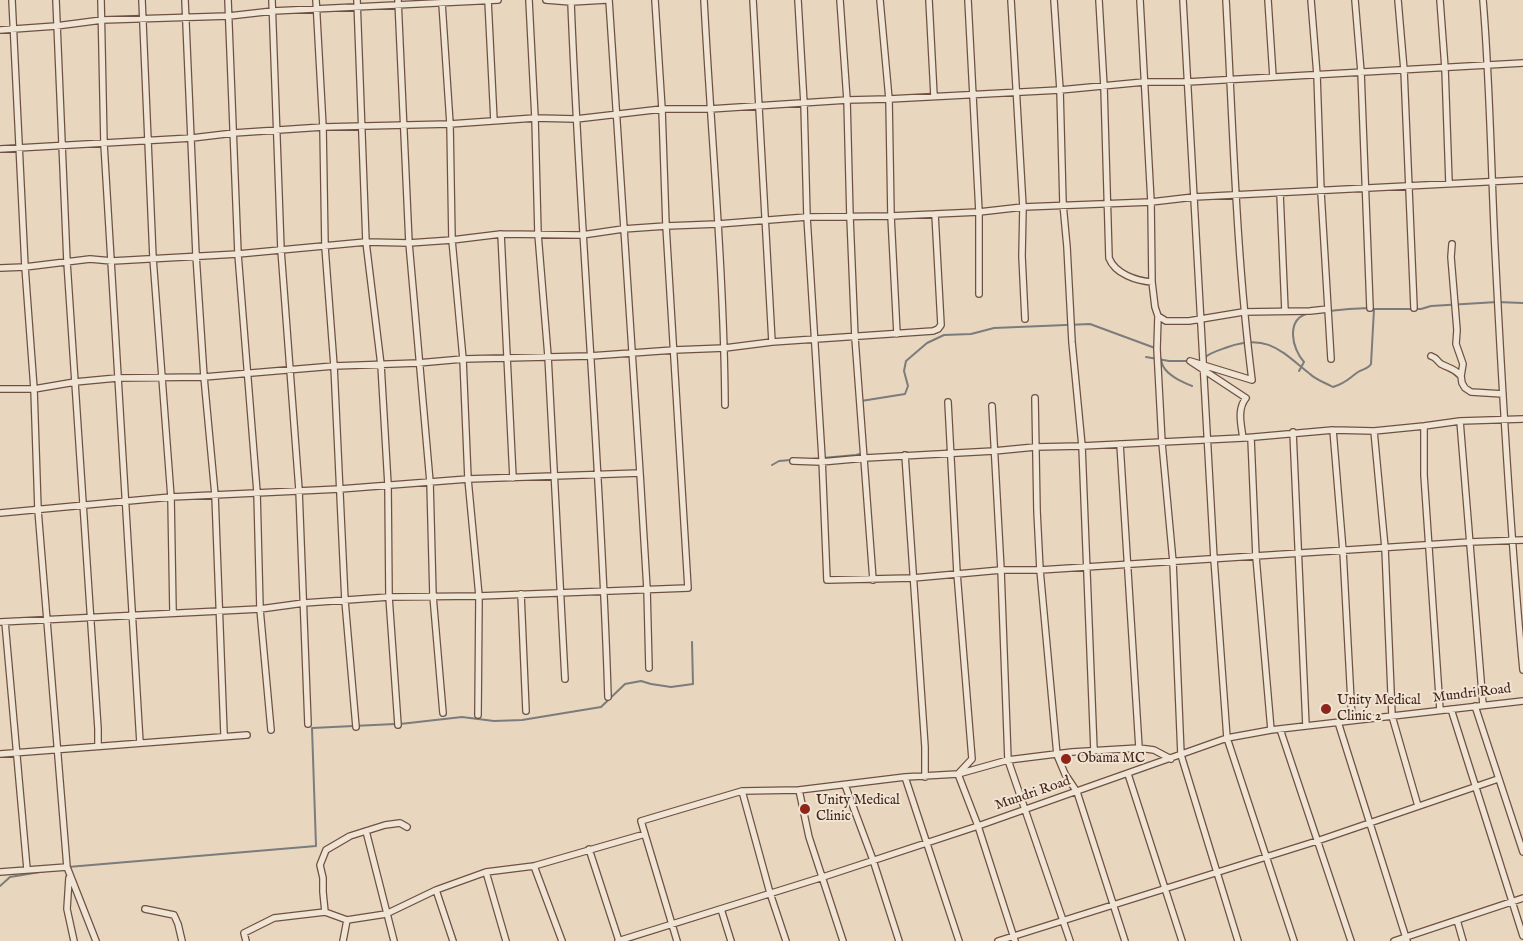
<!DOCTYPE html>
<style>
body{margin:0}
canvas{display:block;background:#e8d6be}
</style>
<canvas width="1523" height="941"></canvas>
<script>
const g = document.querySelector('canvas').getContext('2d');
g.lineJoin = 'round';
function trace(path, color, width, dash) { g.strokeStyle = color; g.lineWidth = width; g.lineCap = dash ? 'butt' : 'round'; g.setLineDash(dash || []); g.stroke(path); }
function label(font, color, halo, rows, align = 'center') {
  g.font = font + ' "IM FELL English",serif'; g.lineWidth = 4; g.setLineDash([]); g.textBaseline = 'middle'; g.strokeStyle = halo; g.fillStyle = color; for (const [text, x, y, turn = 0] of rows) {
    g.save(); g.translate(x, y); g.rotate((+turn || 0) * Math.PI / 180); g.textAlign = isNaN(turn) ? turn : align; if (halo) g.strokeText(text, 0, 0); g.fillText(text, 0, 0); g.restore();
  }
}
const stream = new Path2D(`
 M1373,309H1421L1431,306L1497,302L1523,303
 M1329,311L1349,309L1369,308
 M1159,354C1161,358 1161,362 1163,366C1168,376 1183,382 1192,386
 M1146,357L1169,361H1188
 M1204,358C1211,352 1220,350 1228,347C1268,333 1282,352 1310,374C1316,380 1326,383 1333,387C1346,383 1348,379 1358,372C1363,369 1368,369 1371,364L1374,309
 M1299,371L1304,362C1292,349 1285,319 1309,313
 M861,401L905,394L908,386L904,371L906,361L927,343L944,335L971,334L994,328L1090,324L1155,348
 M811,459L856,455L863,453
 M772,465L779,461L791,460
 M400,724L462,717L494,721L522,720L601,707L625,684L641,681L651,684L671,687L693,684L692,642
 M68,867L316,846L312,728L395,724
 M0,886L10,877L46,871`);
const minor = new Path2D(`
 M12,0L25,267L34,389L38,510L67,867L96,941
 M56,0L67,262L98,729V746
 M101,0L104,144L140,743
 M142,0L153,258L171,497L173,612
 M185,0L196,255L204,377L215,495L224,734
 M228,0L238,254L257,492L260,609L271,730
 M272,0L281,250L299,490L308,724
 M316,0L323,127L325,247L334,366L345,601L356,727
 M357,0L366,242L381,365L388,485L389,597L398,725
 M398,0L409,243L430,482L433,596L443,713
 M488,0L494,121
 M529,0L535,118L538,234L548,356L565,679
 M546,0L571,2L606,0
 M609,0L640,473L647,589L649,668
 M704,0C711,135 724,270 725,405
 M753,0L772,342
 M798,0L804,104L807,217L822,458L827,580L913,578L1001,570H1040L1470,542L1523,540
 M840,0L847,100L850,217L855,338L873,580
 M880,0L889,99L891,216L897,334
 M929,0L934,96
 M968,0L979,212V294
 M1011,0L1023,207L1022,256L1025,319
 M1054,0L1060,90L1063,204L1067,247L1072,342L1082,446L1094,751
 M1099,0L1104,87L1109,258C1115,274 1137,281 1152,282
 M1140,0L1151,202L1152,282L1155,307L1158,316L1166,321H1189L1243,312L1310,311L1328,309
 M1183,0L1214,559L1227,738L1294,941
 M1226,0C1233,127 1236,253 1252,380L1190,361L1246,398C1237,409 1241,424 1243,438
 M1268,0L1273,77
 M1311,0L1317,75L1321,192L1331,359
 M1355,0L1361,72L1370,308
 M1398,0L1404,70L1414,308
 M1440,0L1445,68L1449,183
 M1483,0C1490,83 1491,166 1495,249C1502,389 1510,530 1523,670
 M571,2C580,234 601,465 608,697
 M442,3L450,124L452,240L463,359L468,479L479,596L478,715
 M0,30L56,26L102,20L229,16L273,11L498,0
 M0,149L192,138L234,133L323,127L450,124L535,118L576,119L662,109H710L847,100L889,99L1060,90L1144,82H1187L1523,63
 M1280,193L1285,311
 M501,234L513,478
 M1452,244L1451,257L1457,330L1456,344L1463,364L1461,376L1462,383L1465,388L1471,392L1503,394
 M0,268L25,267L90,259L112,261L238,254L366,242L409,243L452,240L501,234L582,235L623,229L666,226L718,224L807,217L891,216L979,212L1023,207L1151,202L1194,197L1523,180
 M1158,316L1157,349L1162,443L1173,562L1181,755L1238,941
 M1431,356C1437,358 1437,361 1441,364C1450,369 1453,367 1461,376
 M0,389H34L75,382L117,378L204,377L334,366L418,363L463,359L590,356L674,350L725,348L772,342L933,331L938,329L941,325L935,214
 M1035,398L1037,511L1040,570L1057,755L1065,774L1077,792L1125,941
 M948,402L957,573L972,759L958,774L978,826L1015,941
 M992,406L1001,570L1008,760L1070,941
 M1460,421L1483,705
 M1424,426V475L1440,710
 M1333,430L1343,551L1352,720
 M1374,431L1385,548L1392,716L1418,806
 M1293,432L1306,726
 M1251,438L1256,557L1271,730
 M1120,444L1139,748
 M905,455L925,747V777
 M793,461L821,462L865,458L994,451L1035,447L1082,446L1243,438L1333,430L1374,431L1424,426L1460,421L1523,419
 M0,513L171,497L340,489L468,479L640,473
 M521,594L526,711
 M0,622L260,609L304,603L389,597L479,596L688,588L666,226L662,109L655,0
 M5,622L27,869
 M1475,706L1523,852
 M1451,709L1523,936
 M1338,722L1407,941
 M1280,729L1351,941
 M0,754L247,735
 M1128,774L1182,941
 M905,777L959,941
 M845,785L873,860L899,941
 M799,790L809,837L843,941
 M742,791L770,893L786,941
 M366,831L394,941
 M589,849L619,941
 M534,866L562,941
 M0,872L67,867
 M486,872L506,941
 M69,878L67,909L74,941
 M436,890L453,941
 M145,909L174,915L178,924L182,941
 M721,909L731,941
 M325,912L347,920L386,914L436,890L486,872L534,866L645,834
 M1457,920L1463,941
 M246,941L244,933L274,918L325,912L323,892V878L320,865L326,850L350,836L385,825L400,823L407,827
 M343,941L347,920
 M618,941L823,877L978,826L1227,738L1271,730L1523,701
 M677,941L641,821L742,791L799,790L905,777L958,774L1008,760L1072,752L1139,748L1154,750L1171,759
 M998,941L1317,841L1498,779
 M1394,941L1523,898`);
const markers = [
 [1326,709,6,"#8f2418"],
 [1066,759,6,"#8f2418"],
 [805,809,6,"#8f2418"]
];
const streetNames = [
 ["Mundri Road",1472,694,-7],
 ["Mundri Road",1033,794,-19]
];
const poiNames = [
 ["Unity Medical",1337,701],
 ["Clinic 2",1337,717],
 ["Obama MC",1077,759],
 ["Unity Medical",816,801],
 ["Clinic",816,817]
];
trace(stream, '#7b7c7c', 2);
trace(minor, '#6e5142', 8);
trace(minor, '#f0e4d5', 5.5);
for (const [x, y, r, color] of markers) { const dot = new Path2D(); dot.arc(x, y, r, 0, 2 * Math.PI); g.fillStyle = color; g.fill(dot); trace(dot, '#f0e4d5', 2); }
label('14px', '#462518', '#f0e4d5', streetNames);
label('14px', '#462518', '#f0e4d5', poiNames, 'left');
</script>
